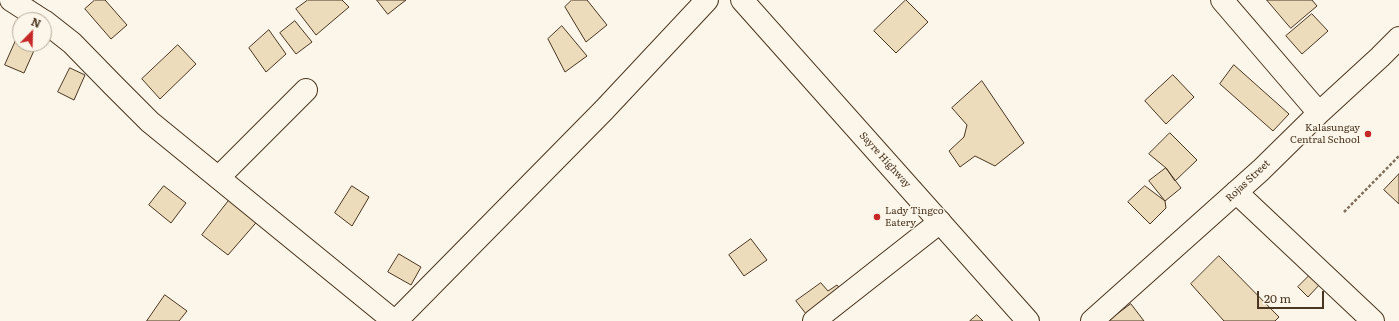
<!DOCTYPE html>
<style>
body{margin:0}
#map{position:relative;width:1399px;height:321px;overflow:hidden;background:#fbf6e9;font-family:Literata,serif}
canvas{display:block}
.north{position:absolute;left:12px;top:12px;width:40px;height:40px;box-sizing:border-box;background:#fbf6e9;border:1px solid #b4a999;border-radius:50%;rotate:23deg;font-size:11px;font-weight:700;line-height:16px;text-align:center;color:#4a3520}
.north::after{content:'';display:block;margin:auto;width:14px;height:18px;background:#c62828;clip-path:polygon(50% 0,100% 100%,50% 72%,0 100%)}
.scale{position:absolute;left:1257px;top:291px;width:67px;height:18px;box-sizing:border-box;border:2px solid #4a3520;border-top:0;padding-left:5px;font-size:12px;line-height:14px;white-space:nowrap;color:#4a3520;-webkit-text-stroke:3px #fbf6e9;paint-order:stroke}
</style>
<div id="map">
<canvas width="1399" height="321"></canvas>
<div class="north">N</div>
<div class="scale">20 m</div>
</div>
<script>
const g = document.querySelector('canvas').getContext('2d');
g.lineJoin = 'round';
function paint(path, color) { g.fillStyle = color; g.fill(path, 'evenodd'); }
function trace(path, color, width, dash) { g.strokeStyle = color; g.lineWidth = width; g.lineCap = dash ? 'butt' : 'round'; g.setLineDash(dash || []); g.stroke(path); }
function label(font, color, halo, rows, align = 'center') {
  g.font = font + ' Literata,serif'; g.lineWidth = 3; g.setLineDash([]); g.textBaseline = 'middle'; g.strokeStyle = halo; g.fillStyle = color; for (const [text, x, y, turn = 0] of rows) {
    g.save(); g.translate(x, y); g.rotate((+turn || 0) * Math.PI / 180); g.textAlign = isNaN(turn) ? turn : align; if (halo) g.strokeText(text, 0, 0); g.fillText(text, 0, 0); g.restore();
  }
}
const building = new Path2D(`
 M95,0H105L127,25L111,39L85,9Z
 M308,0H342L349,7L316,35L296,9Z
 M377,0H406L388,14Z
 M572,0H587L607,25L586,42L565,7Z
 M906,0L928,22L896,53L874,31Z
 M1267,0H1312L1317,6L1291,28Z
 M1312,14L1328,31L1302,54L1286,36Z
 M295,21L312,42L296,54L280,33Z
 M562,26L587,56L565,72L548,39Z
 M269,30L286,54L266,72L249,48Z
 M17,38L20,40V44H30L36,46L24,73L5,65Z
 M178,45L196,64L160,99L142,79Z
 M1234,65L1289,114L1273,131L1220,84Z
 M70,68L85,75L74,100L58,92Z
 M1173,75L1194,97L1166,124L1145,101Z
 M982,81L1024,143L995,166L975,156L960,167L949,151L964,137L967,125L952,108Z
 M1170,133L1197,160L1175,181L1166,168L1149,154Z
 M1166,168L1181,188L1165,201L1149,181Z
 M1399,174V204L1384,190Z
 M164,186L186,203L171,223L149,205Z
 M352,186L369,197L352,226L335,213Z
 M1145,186L1165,201L1166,208L1150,224L1128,202Z
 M234,194L261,217L228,255L202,235Z
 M751,239L767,260L744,276L729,255Z
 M399,254L421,267L411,285L388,272Z
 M1219,256L1279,317L1275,321H1224L1191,284Z
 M1311,274L1321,283L1308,297L1298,287Z
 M821,283L828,291L837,285L845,294L810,319L796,301Z
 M165,295L187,311L179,321H147Z
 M1131,304L1144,321H1108Z
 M977,315L983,321H970Z`);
const path = new Path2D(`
 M1344,212L1399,156`);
const minor = new Path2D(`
 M11,0L42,20
 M1222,0L1319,113
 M44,21L72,43L113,85L150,122L394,321
 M219,177L306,90
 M1236,192L1373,321
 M396,321L604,110L707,0
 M814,321L940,222
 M1092,321L1261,170L1319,113L1380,57L1399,38`);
const highway = new Path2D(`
 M742,0L1028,321`);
const markers = [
 [1368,134,4,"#c62828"],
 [877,217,4,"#c62828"]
];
const poiNames = [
 ["Kalasungay",1360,128],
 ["Central School",1360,140],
 ["Lady Tingco",885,211,"left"],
 ["Eatery",885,223,"left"]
];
const streetNames = [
 ["Sayre Highway",885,160,48],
 ["Rojas Street",1248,181,-43]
];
paint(building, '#ecdcbc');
trace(building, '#4a3520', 1);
trace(minor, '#4a3520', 24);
trace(highway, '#4a3520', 24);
trace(path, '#7f6f5c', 2.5, [3, 2]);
trace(minor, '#fbf6e9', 22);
trace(highway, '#fbf6e9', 22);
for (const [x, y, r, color] of markers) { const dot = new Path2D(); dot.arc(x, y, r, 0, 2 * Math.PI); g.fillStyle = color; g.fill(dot); trace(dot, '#fbf6e9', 1.5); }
label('10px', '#4a3520', '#fbf6e9', poiNames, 'right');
label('10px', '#4a3520', '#fbf6e9', streetNames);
</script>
